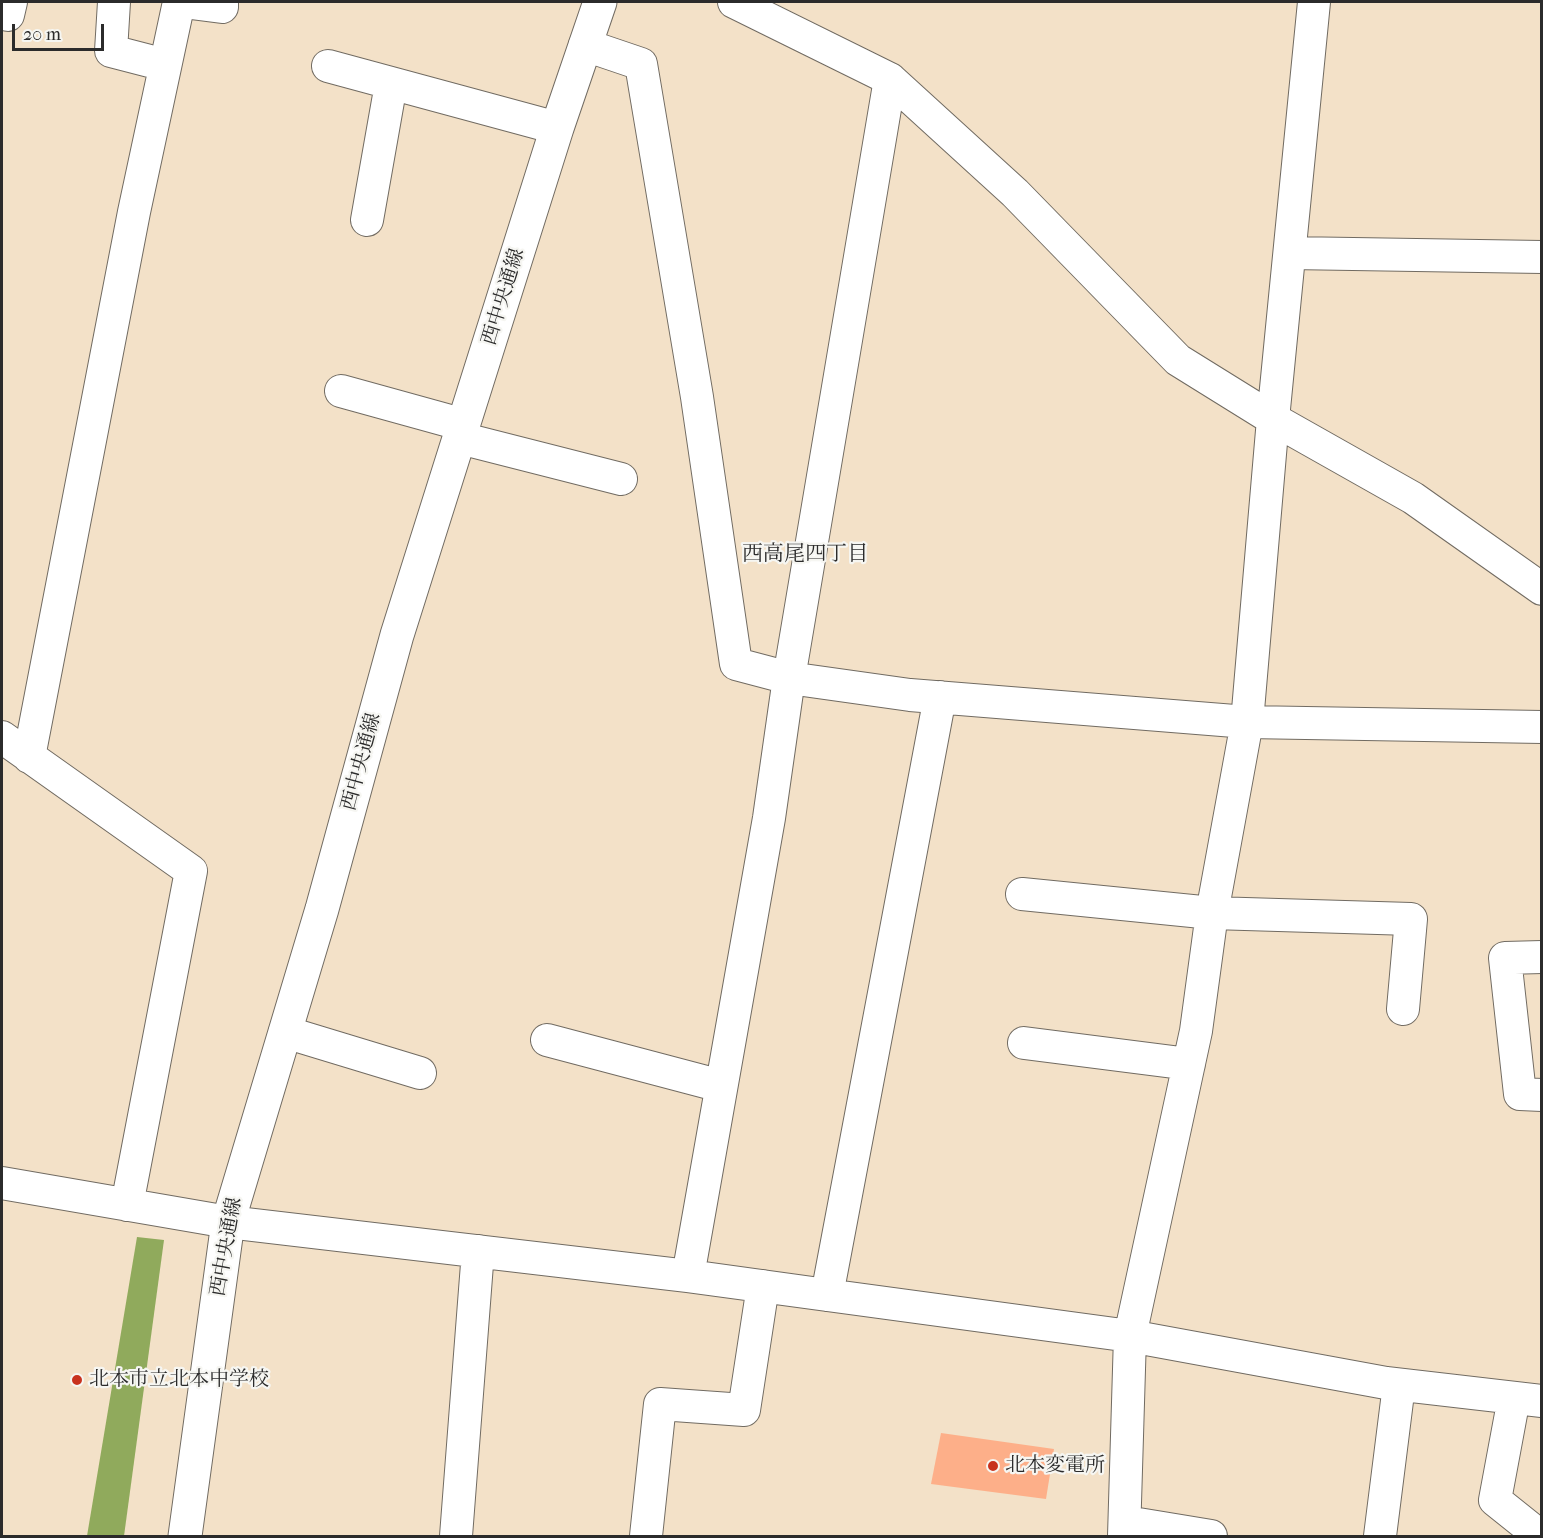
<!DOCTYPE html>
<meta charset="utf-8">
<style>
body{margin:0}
#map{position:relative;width:1543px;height:1538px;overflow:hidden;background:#f3e1c8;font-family:"IM FELL French Canon",serif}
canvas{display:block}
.frame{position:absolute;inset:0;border:3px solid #2b2b2b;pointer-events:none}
.scale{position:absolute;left:12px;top:24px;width:92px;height:27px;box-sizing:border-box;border:3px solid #2b2b2b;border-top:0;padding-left:8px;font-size:18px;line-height:21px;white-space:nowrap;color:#2b2b2b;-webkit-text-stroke:4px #f6f6f2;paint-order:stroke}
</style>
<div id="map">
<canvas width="1543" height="1538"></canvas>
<div class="frame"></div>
<div class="scale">20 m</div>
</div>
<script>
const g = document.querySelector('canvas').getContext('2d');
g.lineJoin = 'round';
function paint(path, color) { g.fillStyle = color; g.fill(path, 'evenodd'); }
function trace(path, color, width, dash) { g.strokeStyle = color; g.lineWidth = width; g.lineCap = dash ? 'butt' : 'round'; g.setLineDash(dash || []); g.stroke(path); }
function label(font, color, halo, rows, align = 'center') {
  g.font = font + ' "IM FELL French Canon","Noto Serif JP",serif'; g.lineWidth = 4.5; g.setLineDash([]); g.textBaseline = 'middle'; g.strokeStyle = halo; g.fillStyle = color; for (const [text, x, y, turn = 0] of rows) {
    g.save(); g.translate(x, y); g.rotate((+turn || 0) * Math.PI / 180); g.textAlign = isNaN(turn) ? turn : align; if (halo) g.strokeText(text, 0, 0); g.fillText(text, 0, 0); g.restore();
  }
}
const forest = new Path2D(`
 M137,1237L164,1240L124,1536H87Z`);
const building = new Path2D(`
 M941,1433L1054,1449L1046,1499L931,1484Z`);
const minor = new Path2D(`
 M114,2L111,51L165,65
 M183,2L222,7V2
 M734,2L890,79L1015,193L1178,360L1273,419L1413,498L1542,589
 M8,15L11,2
 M585,45L641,64L697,397L736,664L789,678L890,79
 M328,66L557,128
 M367,220L391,84
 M1290,253L1542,257
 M341,391L464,425
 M460,438L621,479
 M2,737L191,871L127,1205
 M29,757L134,212L179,2
 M1022,894L1212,913L1411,919L1403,1009
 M1542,957L1505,958L1520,1094L1542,1095
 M285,1032L420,1073
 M547,1040L721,1086
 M1024,1043L1189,1064
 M2,1183L228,1222L688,1276L827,1295L1130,1336L1386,1383L1542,1401
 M688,1276L769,818L789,678L910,695L1247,722L1542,727
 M827,1295L940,697
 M1514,1398L1495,1500L1530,1528L1538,1536
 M1126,1522L1211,1536
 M456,1536L478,1251
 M646,1536L660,1404L744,1410L763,1286
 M1124,1536L1130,1336L1196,1031L1212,913L1247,722L1273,419L1314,2
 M1380,1536L1399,1385`);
const tertiary = new Path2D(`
 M185,1536L228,1222L322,909L397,635L557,128L600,2`);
const markers = [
 [77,1380,6,"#c8321e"],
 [993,1466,6,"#c8321e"]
];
const streetNames = [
 ["西中央通線",504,297,-73],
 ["西中央通線",362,762,-75],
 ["西中央通線",227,1247,-80]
];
const poiNames = [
 ["北本市立北本中学校",89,1380],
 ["北本変電所",1005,1466]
];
const neighbourhoodNames = [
 ["西高尾四丁目",805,555]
];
paint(forest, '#90aa5c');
paint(building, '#fdaf89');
trace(minor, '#716b62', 34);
trace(tertiary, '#716b62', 35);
trace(minor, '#fff', 32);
trace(tertiary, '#fff', 33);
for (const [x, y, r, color] of markers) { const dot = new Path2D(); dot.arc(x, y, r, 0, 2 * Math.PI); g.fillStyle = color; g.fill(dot); trace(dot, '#f6f6f2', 2); }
label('20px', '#2b2b2b', '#f6f6f2', streetNames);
label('20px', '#2b2b2b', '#f6f6f2', poiNames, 'left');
label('21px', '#2b2b2b', '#f6f6f2', neighbourhoodNames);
</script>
